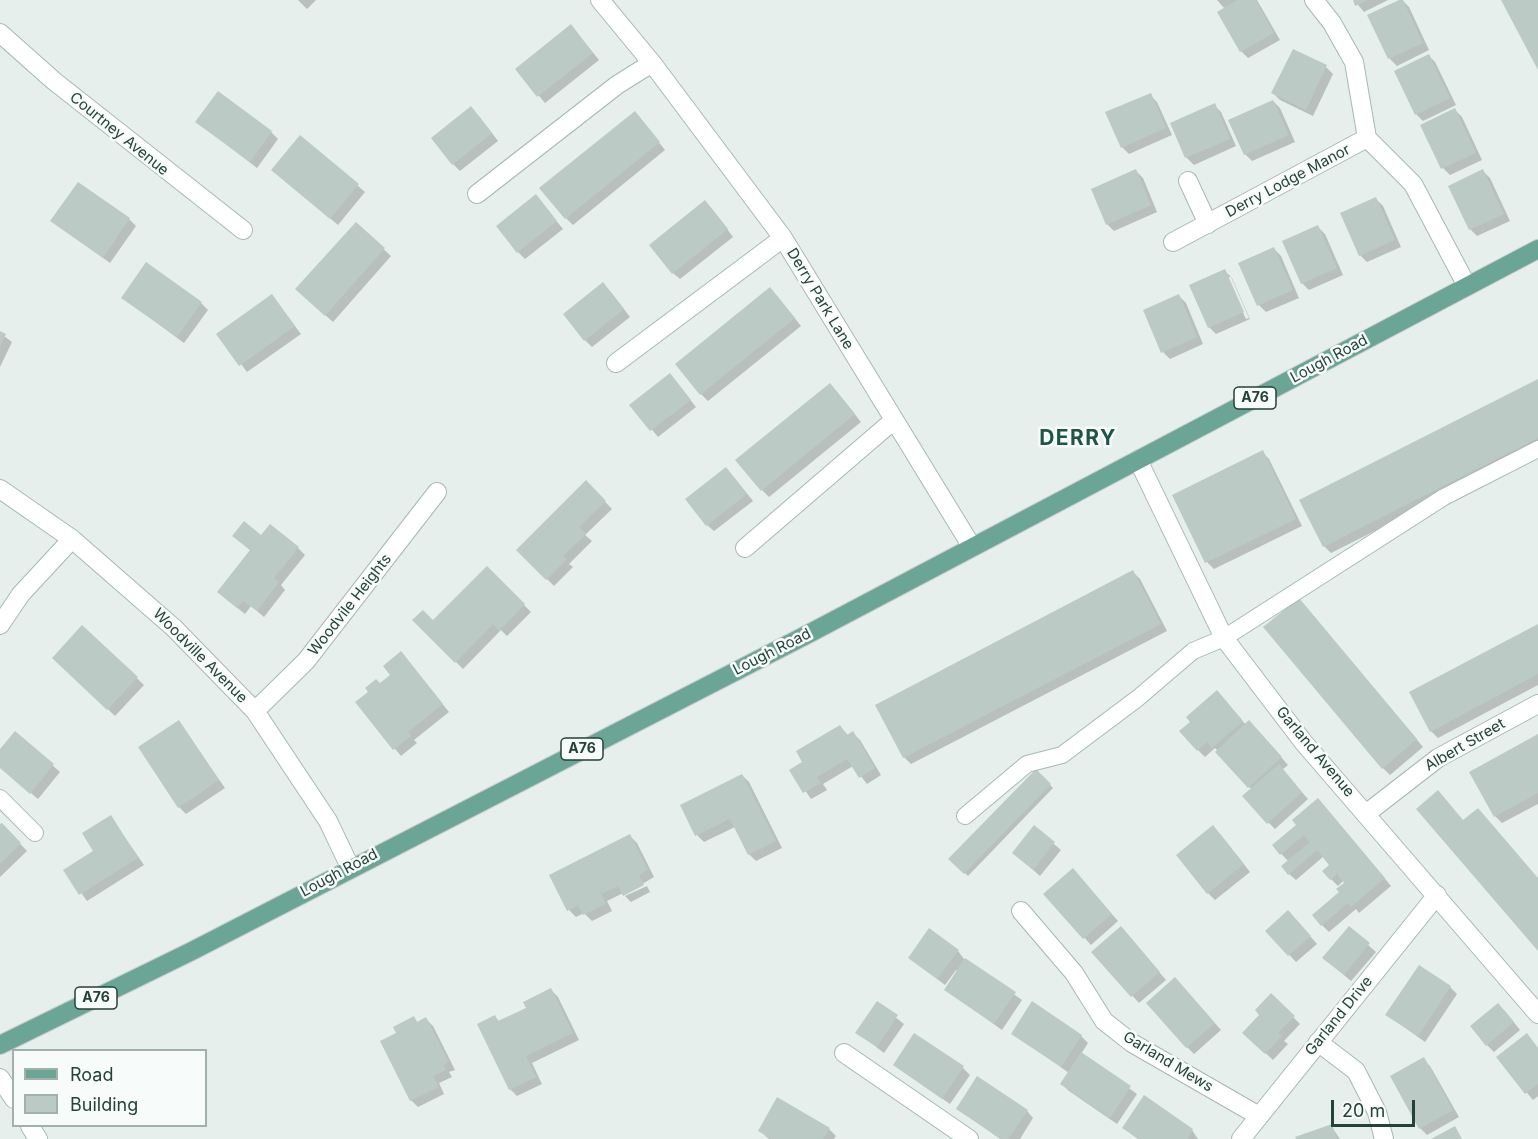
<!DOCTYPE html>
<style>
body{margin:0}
#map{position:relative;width:1538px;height:1139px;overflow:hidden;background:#e6efeb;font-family:Inter,sans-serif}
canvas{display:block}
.legend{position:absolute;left:12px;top:1049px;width:195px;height:78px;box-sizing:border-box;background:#f7fbf9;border:2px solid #a3b1ad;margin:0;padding:8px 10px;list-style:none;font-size:18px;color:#24423a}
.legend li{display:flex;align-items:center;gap:12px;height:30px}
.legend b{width:30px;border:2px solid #a3b1ad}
.scale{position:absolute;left:1331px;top:1100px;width:84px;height:27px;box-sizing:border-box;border:3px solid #24423a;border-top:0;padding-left:8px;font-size:18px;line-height:21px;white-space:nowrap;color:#24423a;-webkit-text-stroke:4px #f7fbf9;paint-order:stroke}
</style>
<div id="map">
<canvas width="1538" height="1139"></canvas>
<ul class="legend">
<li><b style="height:8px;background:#6aa596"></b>Road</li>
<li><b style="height:16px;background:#bbcac4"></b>Building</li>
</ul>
<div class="scale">20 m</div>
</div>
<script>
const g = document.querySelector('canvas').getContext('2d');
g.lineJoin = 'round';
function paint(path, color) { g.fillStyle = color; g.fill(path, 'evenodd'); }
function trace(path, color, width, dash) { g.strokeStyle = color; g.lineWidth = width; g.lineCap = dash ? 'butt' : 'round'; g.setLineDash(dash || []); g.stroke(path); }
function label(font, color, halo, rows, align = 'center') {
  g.font = font + ' Inter,sans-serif'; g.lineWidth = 5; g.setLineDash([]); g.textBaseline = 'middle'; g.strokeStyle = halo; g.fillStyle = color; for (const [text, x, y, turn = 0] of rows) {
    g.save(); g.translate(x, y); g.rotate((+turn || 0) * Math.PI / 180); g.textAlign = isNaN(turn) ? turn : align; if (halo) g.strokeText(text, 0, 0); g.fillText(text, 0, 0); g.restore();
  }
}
const shadow = new Path2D(`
 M298,0H316L307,9Z
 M1217,0H1257L1280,40L1248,58L1241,51L1225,9Z
 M1354,0H1388L1364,12Z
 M1402,0L1409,7L1429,50L1397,66L1390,59L1369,16Z
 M577,33L599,60L545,103L517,69Z
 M1428,55L1435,62L1456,105L1423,121L1416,114Z
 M1326,67L1333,74L1313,116L1280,100L1273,93Z
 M1150,95L1157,102L1172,135L1129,154L1122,147Z
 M1273,101L1280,108L1295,142L1252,161L1245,154Z
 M1214,105L1221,112L1236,146L1194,165L1187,158L1172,124Z
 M1455,110L1462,117L1482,160L1450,175L1443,168L1422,126Z
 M478,115L498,141L460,171L453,164Z
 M641,120L665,150L573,225L566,218Z
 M197,122L271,132L278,139L257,168Z
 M301,137L365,192L338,225L280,176Z
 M1136,171L1143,178L1157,212L1114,231L1107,224Z
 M1483,171L1490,178L1510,221L1477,236L1470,229L1450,187Z
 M536,196L563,229L525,259L518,252Z
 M1376,199L1383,206L1401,247L1367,262L1360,255Z
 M712,209L733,237L680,279L673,273Z
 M129,219L136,226L110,263L52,221Z
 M356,224L391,256L333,322L304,296Z
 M1318,227L1325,234L1343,275L1309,290L1302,283Z
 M1274,249L1281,256L1299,298L1266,312L1259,305L1240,264Z
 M1225,271L1232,278L1250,319L1216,334L1209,327ZM1227,277H1231L1249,318L1246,319Z
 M610,291L630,317L592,347L585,340Z
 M272,296L301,334L247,372L219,334Z
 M777,296L801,326L708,401L701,394Z
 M1179,296L1186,303L1203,344L1170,359L1163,352Z
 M123,298L201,303L208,310L184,343Z
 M0,333L12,342L0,367Z
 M1538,381V449L1331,553L1324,546L1301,501Z
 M676,382L696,407L658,437L632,405Z
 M837,392L861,422L769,497L762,490Z
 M1262,452L1269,459L1302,526L1214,569L1207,562L1174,495Z
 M733,476L753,501L714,531L707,525Z
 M586,482L612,509L585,535L592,541L569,564L573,567L554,586L518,550Z
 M234,536L262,537L298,548L305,555L281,585L285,590L264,617L251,606L245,614L226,599L251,551Z
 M487,568L531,612L507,636L501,630L463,669L414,620L433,622Z
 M1133,572L1140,579L1167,631L911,764L904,757Z
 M1305,606L1423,747L1390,775L1383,768Z
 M1538,626V685L1438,738L1431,731Z
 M83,627L144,685L115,716L54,658Z
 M401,653L449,712L414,740L417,743L401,756L357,703L392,675Z
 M1223,699L1246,725L1256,729L1288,765L1282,770L1308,799L1275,829L1268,822L1252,790L1218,751L1215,748L1205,757L1198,750L1192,722Z
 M179,722L225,788L186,814L179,807Z
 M840,727L849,736L853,733L860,740L881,775L867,784L853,766L823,784L827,790L811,799L791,770L804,762Z
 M15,733L60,772L38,799L0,767V751Z
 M1538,736V804L1502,823L1495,816Z
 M1036,771L1053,788L968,876L951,859Z
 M742,775L749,782L782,848L756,861L749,854L735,827L704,842L697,835L682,806Z
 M1325,807L1391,886L1359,913L1356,909L1329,932L1322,925L1346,883L1344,880L1338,886L1331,879V865L1324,856L1296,880L1289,874V862L1274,846Z
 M110,816L144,865L87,901L65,870L95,851Z
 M2,825L27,851L0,877V826Z
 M1034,827L1061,850L1040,876L1014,853Z
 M1220,834L1250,872L1215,900L1208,893Z
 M630,836L637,843L654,877L624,895L623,893L607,901L612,911L592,921L584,913L576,917L569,910Z
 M1079,877L1118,921L1091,945L1045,894Z
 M647,886L650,892L631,902L625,896Z
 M1295,919L1317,944L1296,962L1267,931Z
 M1349,928L1376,952L1351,981L1331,964Z
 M1127,935L1166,980L1139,1003L1093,952Z
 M958,951L964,959L1022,1000L1002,1030L946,990L958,972L956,970L945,985L910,958Z
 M1182,986L1221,1030L1194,1054L1187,1047Z
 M1450,987L1457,994L1425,1042L1387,1015Z
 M551,990L558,997L579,1040L532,1063L542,1084L517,1096L510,1089L495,1017L500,1022L528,1008Z
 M1271,995L1300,1024L1284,1041L1288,1044L1273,1060L1244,1033L1261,1015Z
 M877,1003L904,1024L884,1053L857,1032Z
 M1505,1011L1520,1030L1494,1052L1487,1045Z
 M414,1018L418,1023L426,1019L433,1026L455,1070L449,1072L452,1077L439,1083L444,1094L418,1107L411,1100L398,1034Z
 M1013,1033L1081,1036L1088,1043L1081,1054L1137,1094L1117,1124L1069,1091L1062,1084L1069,1073Z
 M1538,1048V1096L1533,1100L1498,1058Z
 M1423,1059L1430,1066L1459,1117L1427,1135L1420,1128Z
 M894,1065L963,1068L970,1075L950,1104Z
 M1144,1098L1192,1130L1198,1139H1138L1131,1134L1124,1128Z
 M958,1109L1027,1111L1033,1118L1020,1139H1000Z
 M1331,1126L1340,1139H1297Z
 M829,1129L836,1136L834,1139H769L760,1131Z`);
const building = new Path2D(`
 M1237,0H1256L1274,33L1240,52L1217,12Z
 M1353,0H1367L1355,6Z
 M1399,0H1403L1423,43L1388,59L1367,15Z
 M1501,0H1538V70Z
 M571,24L593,53L537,97L515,69Z
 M1293,49L1327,65L1306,110L1271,93Z
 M1429,54L1450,98L1415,115L1394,71Z
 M218,91L272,131L250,162L195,122Z
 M1151,93L1166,128L1121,148L1105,112Z
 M1273,100L1289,135L1244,155L1228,120Z
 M1215,103L1230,139L1185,158L1170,123Z
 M471,106L492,133L452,165L431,138Z
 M1455,108L1476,153L1441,169L1420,125Z
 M635,111L660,142L565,219L539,188Z
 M300,135L359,184L330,219L271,170Z
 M1136,169L1151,205L1106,225L1091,189Z
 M1483,169L1504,214L1469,230L1448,186Z
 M78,182L130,218L103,258L50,221Z
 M536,194L557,221L517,253L496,226Z
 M1376,197L1395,240L1359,256L1340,213Z
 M705,200L728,229L672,274L649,245Z
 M356,222L385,248L325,316L295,289Z
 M1318,225L1337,268L1301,284L1282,241Z
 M1274,247L1293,290L1257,306L1238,263Z
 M146,262L202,302L177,337L121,298Z
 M1225,269L1244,312L1208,328L1189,285Z
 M603,282L624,309L584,341L563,314Z
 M770,287L795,318L700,395L675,364Z
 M272,294L295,326L239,366L216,334Z
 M1179,294L1197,337L1161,353L1143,310Z
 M0,331L6,334L0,347Z
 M670,373L691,400L650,431L629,405Z
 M1538,379V438L1323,547L1299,500Z
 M830,383L855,414L761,491L735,460Z
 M1263,450L1296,519L1205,563L1172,495Z
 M726,467L747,494L706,526L685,499Z
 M586,480L606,501L579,527L586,534L563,556L567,559L546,580L516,550Z
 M244,521L261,535L270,524L299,547L274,578L279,582L257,611L243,601L237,608L217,592L250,550L232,536Z
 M487,566L525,604L499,631L493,624L455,663L412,620L423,610L433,620Z
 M1133,570L1161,624L903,758L875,705Z
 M1299,598L1417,739L1382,769L1263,627Z
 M1538,624V674L1430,732L1409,692Z
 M82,625L138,677L107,710L52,658Z
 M401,651L443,704L408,732L411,736L393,750L355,702L368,692L365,688L376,679L380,683L390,675L383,666Z
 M1217,690L1243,721L1212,748L1207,742L1197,751L1179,731L1190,722L1186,717Z
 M179,720L219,780L178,808L138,747Z
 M1249,720L1282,757L1248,788L1215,752Z
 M840,725L847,735L853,731L875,768L859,778L847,759L817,777L821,783L803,793L789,770L802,762L796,751Z
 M15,731L54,764L30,794L0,768V749Z
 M1538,734V793L1494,817L1469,772Z
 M1279,764L1302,792L1267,824L1242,796Z
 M1036,769L1051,784L964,874L948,859Z
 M742,774L776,841L748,855L730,819L695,836L680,805Z
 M1438,790L1463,820L1478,808L1538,878V951L1416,809Z
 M1318,798L1385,878L1351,907L1348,903L1321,926L1312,915L1339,892L1336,889L1344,883L1337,874L1330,880L1322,871L1329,865L1317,850L1288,875L1281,866L1310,842L1304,835L1280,855L1272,845L1296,825L1292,820Z
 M111,815L138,858L79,895L63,870L93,851L82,833Z
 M2,823L21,843L0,864V824Z
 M1034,825L1055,842L1033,870L1012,853Z
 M1213,825L1244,864L1207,894L1176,855Z
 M630,834L648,870L639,875L644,885L623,896L618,886L601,894L606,904L583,915L578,905L567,911L549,875Z
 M1073,868L1112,914L1083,939L1043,894Z
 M1288,910L1311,936L1288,956L1265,931Z
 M1121,926L1160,972L1131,997L1091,952Z
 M1349,926L1370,943L1344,975L1322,958Z
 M929,928L959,950L937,979L908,958Z
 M965,958L1016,992L994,1024L944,990Z
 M1419,965L1451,986L1418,1036L1385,1015Z
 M1175,977L1215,1023L1186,1048L1146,1003Z
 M551,988L573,1033L526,1056L536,1077L509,1090L477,1024L495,1015L498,1021L526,1008L523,1002Z
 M1271,993L1295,1016L1278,1033L1282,1036L1265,1054L1242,1033L1259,1015L1255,1010Z
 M877,1001L898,1015L877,1047L855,1033Z
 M1032,1001L1082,1035L1061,1067L1011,1034Z
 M1498,1003L1514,1022L1486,1046L1470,1026Z
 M414,1016L417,1022L426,1017L449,1062L443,1065L446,1070L433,1076L439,1087L410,1101L380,1041L396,1033L393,1027Z
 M914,1033L964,1066L942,1099L893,1065Z
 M1527,1033L1538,1048V1084L1525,1094L1496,1057Z
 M1081,1052L1131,1086L1110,1118L1060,1084Z
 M1424,1057L1453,1110L1419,1129L1390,1076Z
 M977,1076L1028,1110L1008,1139H1001L956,1109Z
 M1144,1095L1193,1129L1187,1139H1139L1122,1128Z
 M777,1097L830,1128L823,1139H772L758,1131Z
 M1332,1124L1337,1139H1296L1295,1137Z
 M1455,1126L1462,1139H1431Z`);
const lane = new Path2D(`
 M0,798L35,833
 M965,816L1027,764L1062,755L1138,698L1193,651L1224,638L1444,497L1538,449`);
const street = new Path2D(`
 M600,0L652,63L783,238L972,547
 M1314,0L1332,23L1354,62L1367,138L1413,184L1467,286
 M0,33L54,81L243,230
 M1188,181L1208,224
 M477,194L617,85L652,63
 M1173,242L1367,138
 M616,363L783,238
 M1138,460L1224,638L1304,743L1538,1014
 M0,489L72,539L174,628L255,711L328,821L350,867
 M745,548L894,420
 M0,625L21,594L72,539
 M255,711L306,661L437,492
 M1367,813L1438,758L1538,704
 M1021,911L1074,973L1104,1021L1132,1043L1259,1116
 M1318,1042L1356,1071L1377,1112L1384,1139
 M844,1053L969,1139
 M0,1078L14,1099
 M30,1126L38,1139
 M1241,1139L1437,895`);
const primary = new Path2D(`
 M0,1045L192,951L812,632L1538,249`);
const shields = [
 [1255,398,42],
 [582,749,42],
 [96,998,42]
];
const shieldNames = [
 ["A76",1255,398],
 ["A76",582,749],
 ["A76",96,998]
];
const streetNames = [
 ["Courtney Avenue",119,134,39],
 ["Derry Lodge Manor",1288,181,-28],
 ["Derry Park Lane",820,299,59],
 ["Lough Road",1329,359,-28],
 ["Woodvile Heights",350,605,-52],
 ["Lough Road",772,652,-27],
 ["Woodville Avenue",200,656,45],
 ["Albert Street",1465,745,-30],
 ["Garland Avenue",1315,752,50],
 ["Lough Road",339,873,-28],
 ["Garland Drive",1339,1016,-51],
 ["Garland Mews",1168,1062,31]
];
const districtNames = [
 ["DERRY",1078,439]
];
paint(shadow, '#0003');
paint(building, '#bbcac4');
trace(lane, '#a8b8b2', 18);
trace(street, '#a8b8b2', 20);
trace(primary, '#c2cac8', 20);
trace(lane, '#fff', 16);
trace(street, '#fff', 18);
trace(primary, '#6aa596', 18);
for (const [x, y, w] of shields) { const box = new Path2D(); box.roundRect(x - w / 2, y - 11, w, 22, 4.5); g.fillStyle = '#f7fbf9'; g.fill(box); trace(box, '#24423a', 1.5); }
label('bold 14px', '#24423a', null, shieldNames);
label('15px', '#24423a', '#f7fbf9', streetNames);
g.letterSpacing = '1.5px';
label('bold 21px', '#1f5548', '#f7fbf9', districtNames);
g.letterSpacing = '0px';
</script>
